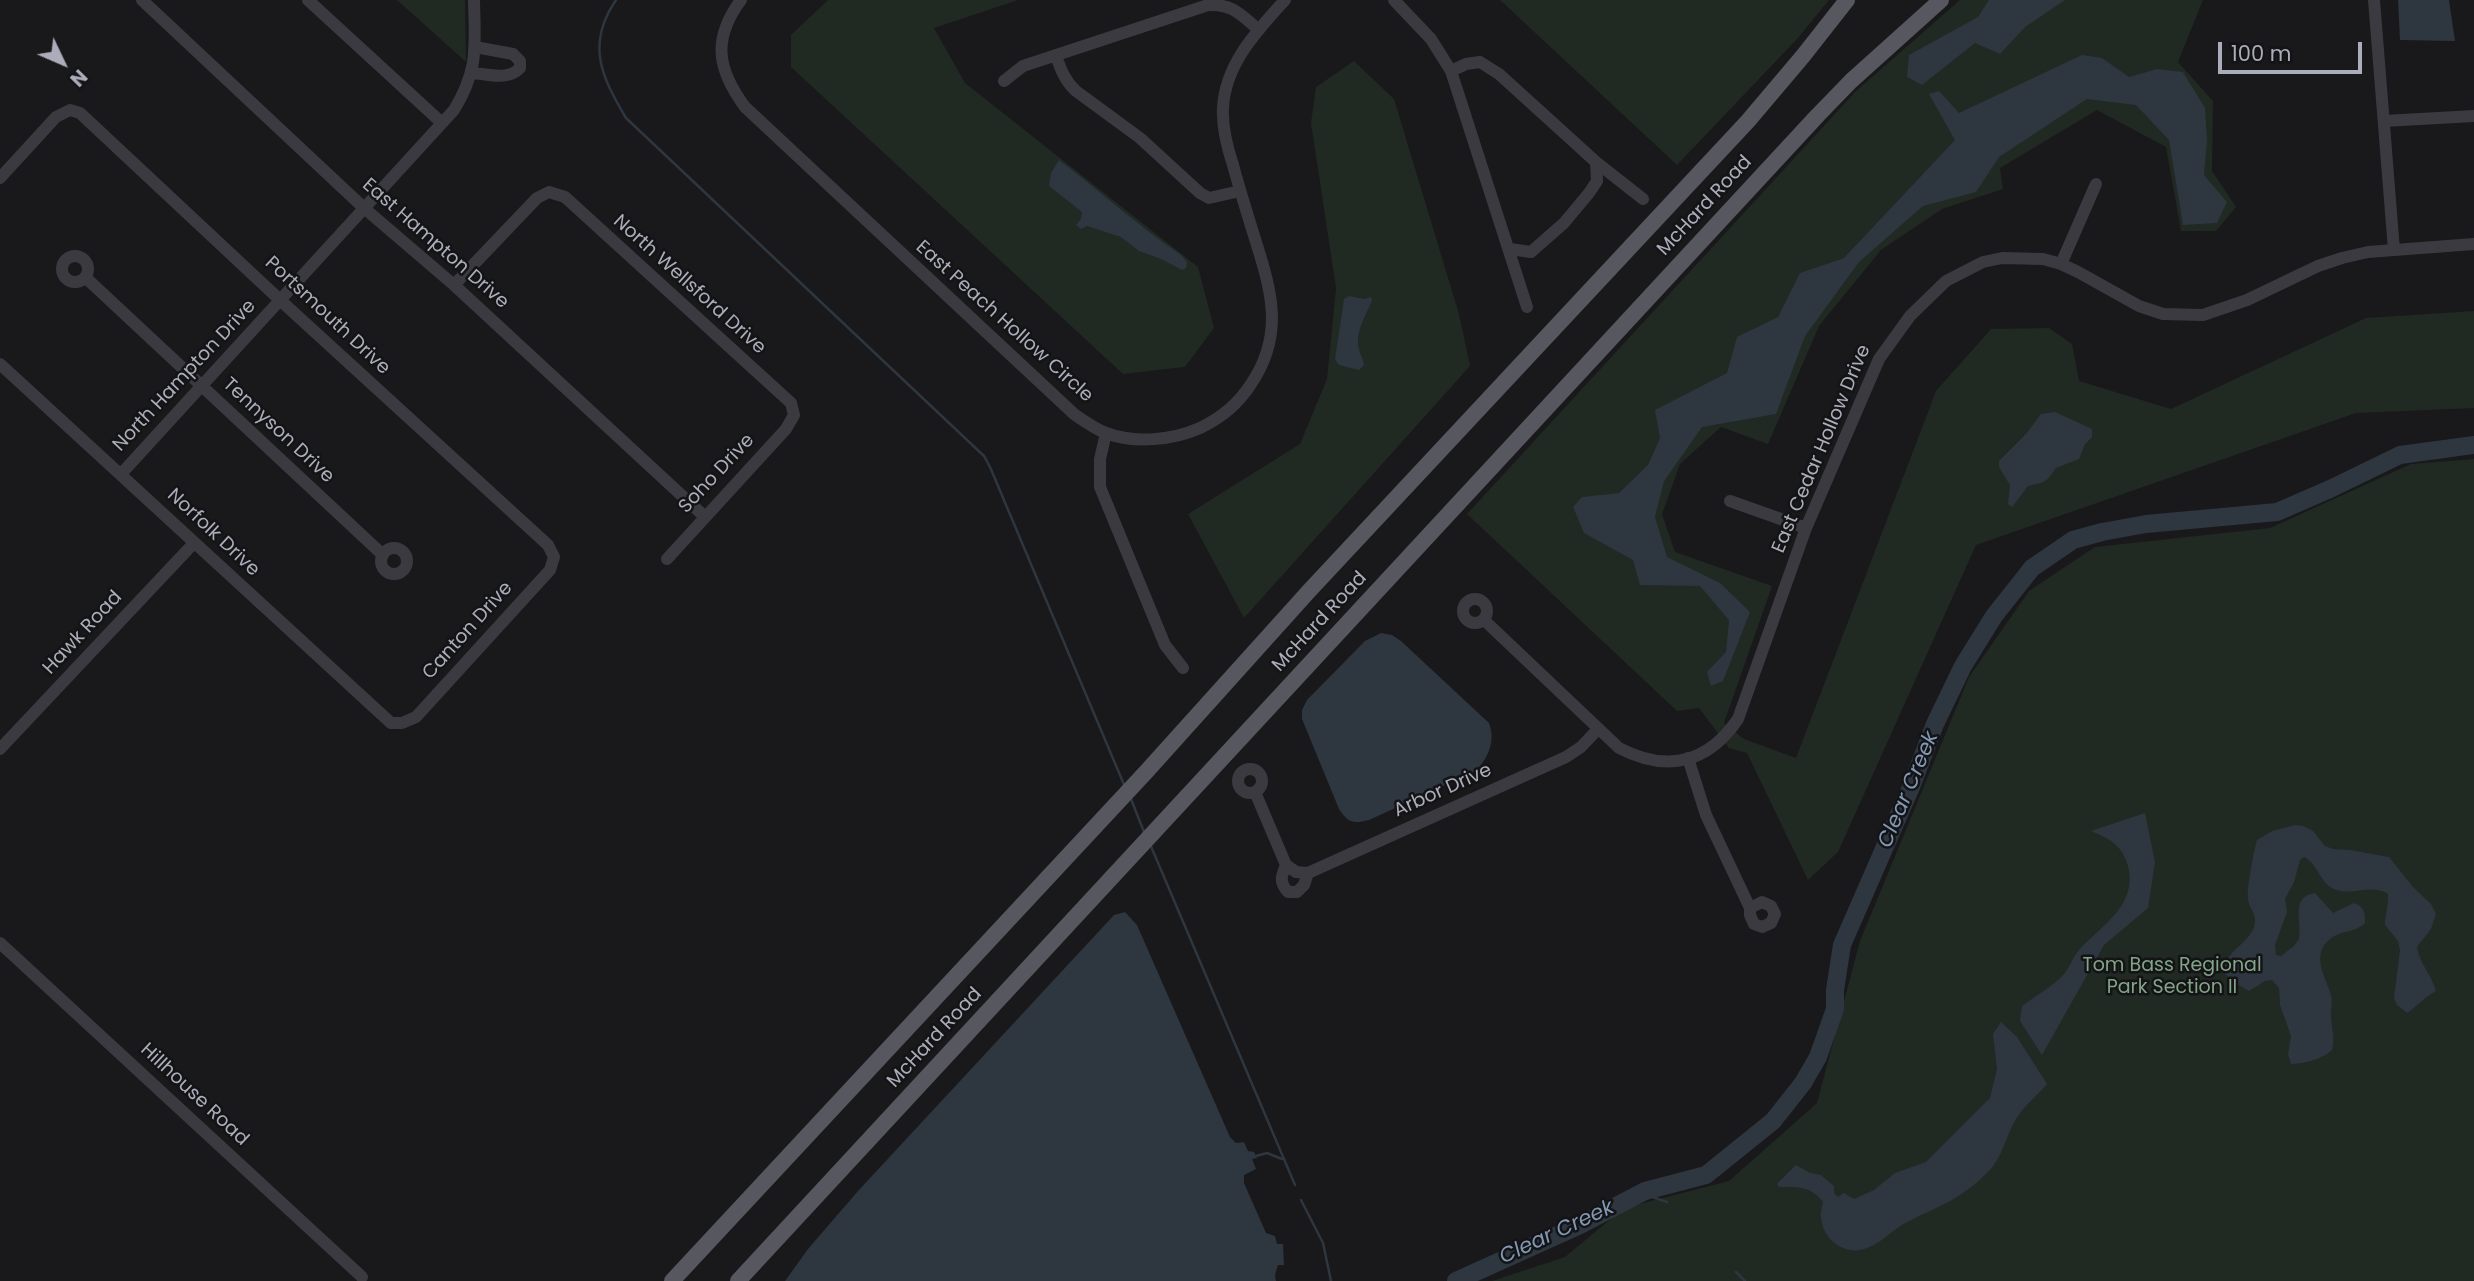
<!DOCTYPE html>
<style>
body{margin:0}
#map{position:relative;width:2474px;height:1281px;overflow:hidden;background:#19191b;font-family:Poppins,sans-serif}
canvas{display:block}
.north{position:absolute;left:28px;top:28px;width:70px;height:70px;-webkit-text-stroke:5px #141416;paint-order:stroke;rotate:134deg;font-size:19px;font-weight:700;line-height:28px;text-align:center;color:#abaeba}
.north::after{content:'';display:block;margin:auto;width:24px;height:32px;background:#abaeba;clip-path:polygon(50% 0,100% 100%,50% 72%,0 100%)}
.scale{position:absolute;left:2218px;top:42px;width:144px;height:32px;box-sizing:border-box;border:4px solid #abaeba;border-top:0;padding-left:9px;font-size:21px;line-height:24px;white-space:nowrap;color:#abaeba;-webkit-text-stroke:5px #141416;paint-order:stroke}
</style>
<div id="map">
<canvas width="2474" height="1281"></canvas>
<div class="north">N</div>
<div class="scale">100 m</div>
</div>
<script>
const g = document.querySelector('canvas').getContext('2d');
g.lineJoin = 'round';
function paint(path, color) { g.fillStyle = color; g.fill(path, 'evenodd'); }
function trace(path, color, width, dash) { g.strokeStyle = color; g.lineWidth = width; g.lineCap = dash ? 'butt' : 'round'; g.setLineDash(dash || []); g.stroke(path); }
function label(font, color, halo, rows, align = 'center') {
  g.font = font + ' Poppins,sans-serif'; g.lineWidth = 5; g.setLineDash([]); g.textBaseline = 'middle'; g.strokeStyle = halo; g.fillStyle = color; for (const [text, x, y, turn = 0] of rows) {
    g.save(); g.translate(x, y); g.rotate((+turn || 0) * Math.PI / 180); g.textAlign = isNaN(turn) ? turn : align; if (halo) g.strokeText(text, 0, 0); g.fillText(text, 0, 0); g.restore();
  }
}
const green = new Path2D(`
 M397,0H465L466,62Z
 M828,0H1018L934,28L965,83L1198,267L1214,328L1185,367L1123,374L791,67V35Z
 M1500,0H1829L1798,38L1677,165Z
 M1960,0H2203L2178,62L2213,101L2212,171L2236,207L2216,231H2181L2166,147L2097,110L2000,168L2003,189L1942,209L1881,250L1819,326L1768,444L1721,427L1680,464L1662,514L1675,552L1772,586L1724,723L1744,739L1796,758L1936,391L1991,329L2049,328L2072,344L2079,381L2171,409L2366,318L2474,311V408L2356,413L1976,545L1838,852L1808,880L1747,753L1729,748L1699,708L1677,711L1467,514L1856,91Z
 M1354,61L1394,99L1459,314L1470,366L1244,618L1188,514L1300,444L1327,379L1336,288L1311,123L1316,87Z
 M2474,459V1281H1492L1565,1257L1624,1208L1729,1181L1817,1103L1860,941L1969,677L2029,591L2095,547L2270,528L2411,464Z`);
const water = new Path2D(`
 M1989,0H2065L2025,27L2000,54L1975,43L1922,85L1907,77L1909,55L1978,17Z
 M2398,0H2449L2455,41L2400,40Z
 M2082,55L2102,58L2129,77L2157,69L2183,72L2205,108L2207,141L2204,175L2227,202L2217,223L2183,225L2169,140L2136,105L2087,99L1999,157L1976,192L1923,206L1859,262L1805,336L1776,414L1702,427L1664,481L1655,517L1667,557L1720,583L1750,612L1723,681L1711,686L1707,672L1726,652L1729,620L1700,586L1640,585L1633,560L1584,533L1573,507L1582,497L1619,493L1648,465L1660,438L1655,410L1727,373L1737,337L1778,317L1800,273L1844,258L1955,140L1929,94L1939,91L1959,113Z
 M1059,160C1100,191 1138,226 1181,255L1187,262L1186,268L1182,270L1161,259L1139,251L1121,237L1087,226L1081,229L1076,225L1081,219L1082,212L1049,186L1051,173Z
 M1349,296L1364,299L1371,297L1372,300C1367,315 1358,324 1358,343C1358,351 1363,357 1364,365L1359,370L1339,365L1335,359L1344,299Z
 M2055,412L2092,429V437L2085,444L2079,459L2056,468L2048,479L2041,483L2028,486L2012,507L2008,504L2010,485L1999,467V461L2026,434L2041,414Z
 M1381,633L1392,635L1401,641L1489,723C1496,741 1488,758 1476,771L1369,820C1353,824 1348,823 1339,809L1302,719V710L1307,700L1365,641Z
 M2145,813L2155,862L2148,908L2104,945L2042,1055L2020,1021L2022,1006C2035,996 2054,986 2065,973C2070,966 2073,957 2079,950C2102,925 2138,905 2128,866C2122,845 2110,839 2091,831Z
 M2295,825L2303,826L2313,831L2325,846L2333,849L2350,850L2389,857L2413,887L2431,904L2436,914L2431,929L2417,947C2420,965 2431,973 2436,991C2423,998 2418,1006 2407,1013L2397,1005L2394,998L2400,950L2398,941L2385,925C2385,914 2389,905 2388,894C2371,883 2351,897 2334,889C2320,883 2318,864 2304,857L2300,860L2294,882L2285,899L2287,912L2275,945L2276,955L2281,956L2294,946L2299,939C2302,922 2290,896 2315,893L2333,913L2354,903C2365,907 2365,913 2365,923C2355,933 2341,930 2330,939C2310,955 2326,977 2331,995C2333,1003 2330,1010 2331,1017C2332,1030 2335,1038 2332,1050C2322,1059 2304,1064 2291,1064L2288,1054L2291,1036L2280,1005L2279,988L2272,980L2265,981L2249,991L2231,980L2223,972C2226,950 2247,945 2254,927C2258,915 2250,910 2248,900C2246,891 2254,850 2257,840L2272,831Z
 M1125,912L1137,925L1230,1137L1236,1143L1244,1142L1248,1151L1254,1152L1257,1158L1252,1159L1256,1169L1244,1175V1183L1266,1233L1275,1236L1277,1244H1283L1284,1265H1278L1275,1275L1276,1281H785L808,1249L858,1191L1114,915Z
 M2001,1022L2017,1037L2047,1084C2038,1095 2026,1104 2018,1116C2006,1133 2004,1156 1988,1172C1960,1200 1941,1205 1907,1222C1893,1229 1882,1243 1867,1248C1846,1257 1823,1240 1821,1218C1820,1213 1822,1207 1823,1202C1811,1186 1798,1187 1779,1187L1777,1184L1796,1165L1810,1173L1821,1175L1834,1186V1193L1838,1197L1844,1193L1854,1199L1874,1190L1895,1173L1926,1162L1990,1098L1997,1069L1993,1034Z`);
const stream = new Path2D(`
 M616,0C586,44 601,76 626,118L984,456L990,467L1125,787
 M1131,799L1144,832
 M1150,844L1295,1185
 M1256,1156L1267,1153L1282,1159
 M1645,1191L1655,1198L1667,1202
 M1301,1200L1323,1243L1331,1281
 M1736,1272L1745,1281`);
const river = new Path2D(`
 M1456,1281L1580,1225L1645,1191L1706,1175L1773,1121L1803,1083L1818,1057L1835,1009V990L1842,945L1911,787L1935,724L1963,666L1994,616L2032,568L2073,540L2102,532L2146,524L2277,512L2330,489L2400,455L2474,445`);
const minor = new Path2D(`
 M142,0L364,208L454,285L704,516
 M308,0L442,123
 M741,0C712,39 717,69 745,107L1074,414C1084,421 1095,429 1106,433C1135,444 1173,440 1200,428C1221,418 1239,403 1251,384C1284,335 1272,293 1256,242C1248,216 1240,191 1233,165C1227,147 1222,128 1223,108C1225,64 1257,31 1285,0
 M1394,0L1431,39L1451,71L1527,307
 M2374,0L2394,250
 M1056,56C1061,70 1065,81 1076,91L1140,138L1200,193L1209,198L1240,191
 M1451,71L1466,64L1480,62L1499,74L1596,162L1597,181L1589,193L1564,223L1531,252L1510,249
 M472,73C488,74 508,81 520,68V61L513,54L475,47
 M1004,81L1023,66L1208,5C1233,4 1240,14 1259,30
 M2384,121L2474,116
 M1596,162L1643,199
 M0,178L56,117L70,110L80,113L280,300L548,545L554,557L550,570L416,717L402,723H391L0,364
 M62 269a13 13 0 1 1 26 0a13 13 0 1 1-26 0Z
 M2061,264L2096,184
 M85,277L383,555
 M454,285L537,198L549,192L565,197L791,403L794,415L786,429L667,559
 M1106,433L1100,459V487L1165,645L1183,668
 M121,474L454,110C479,69 475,46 474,0
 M1730,501L1806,528
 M381 561a13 13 0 1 1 26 0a13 13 0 1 1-26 0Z
 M1463 611a12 12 0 1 1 24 0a12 12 0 1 1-24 0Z
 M1484,620L1619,748C1667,773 1708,763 1738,719L1806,528L1879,359L1910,316L1946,281L1983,262L2002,258L2043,259L2061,264L2078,272L2139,306L2163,314L2203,315L2247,300L2318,266L2342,258L2368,252L2474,244
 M0,749L194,543
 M1688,758L1706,815L1750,908
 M1238 781a12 12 0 1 1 24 0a12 12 0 1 1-24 0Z
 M1255,792L1286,865L1296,872L1308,873L1566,757L1581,747L1598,729
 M1286,865C1281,877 1279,882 1288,892H1297L1304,885L1308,873
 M1762,902L1771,906L1775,914L1771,923L1762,927L1754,924L1750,915V908Z
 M0,943L362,1277`);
const major = new Path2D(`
 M672,1281L1146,772L1309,591L1748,121L1803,56L1847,0
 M738,1281L1818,115L1851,81L1941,0`);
const streetNames = [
 ["McHard Road",1705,206,-47],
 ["East Hampton Drive",435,244,41],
 ["North Wellsford Drive",689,285,42],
 ["Portsmouth Drive",327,316,43],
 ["East Peach Hollow Circle",1004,322,42],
 ["North Hampton Drive",185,376,-47],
 ["Tennyson Drive",278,431,43],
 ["East Cedar Hollow Drive",1822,449,-67],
 ["Soho Drive",717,474,-47],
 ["Norfolk Drive",213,533,43],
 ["McHard Road",1320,622,-47],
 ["Canton Drive",468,631,-48],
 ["Hawk Road",83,633,-47],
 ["Arbor Drive",1443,791,-24],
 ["McHard Road",935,1038,-47],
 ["Hillhouse Road",194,1095,43]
];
const parkNames = [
 ["Tom Bass Regional",2172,966],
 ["Park Section II",2172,988]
];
const waterNames = [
 ["Clear Creek",1909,790,-67],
 ["Clear Creek",1557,1233,-25]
];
paint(green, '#202922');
paint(water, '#2e363f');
trace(stream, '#2e363f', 2.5);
trace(river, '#2e363f', 18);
trace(minor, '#3a3a40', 12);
trace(major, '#56575f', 16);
label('19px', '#abaeba', '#141416', streetNames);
label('19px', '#82a588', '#141416', parkNames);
label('italic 21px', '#8398b5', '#141416', waterNames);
</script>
